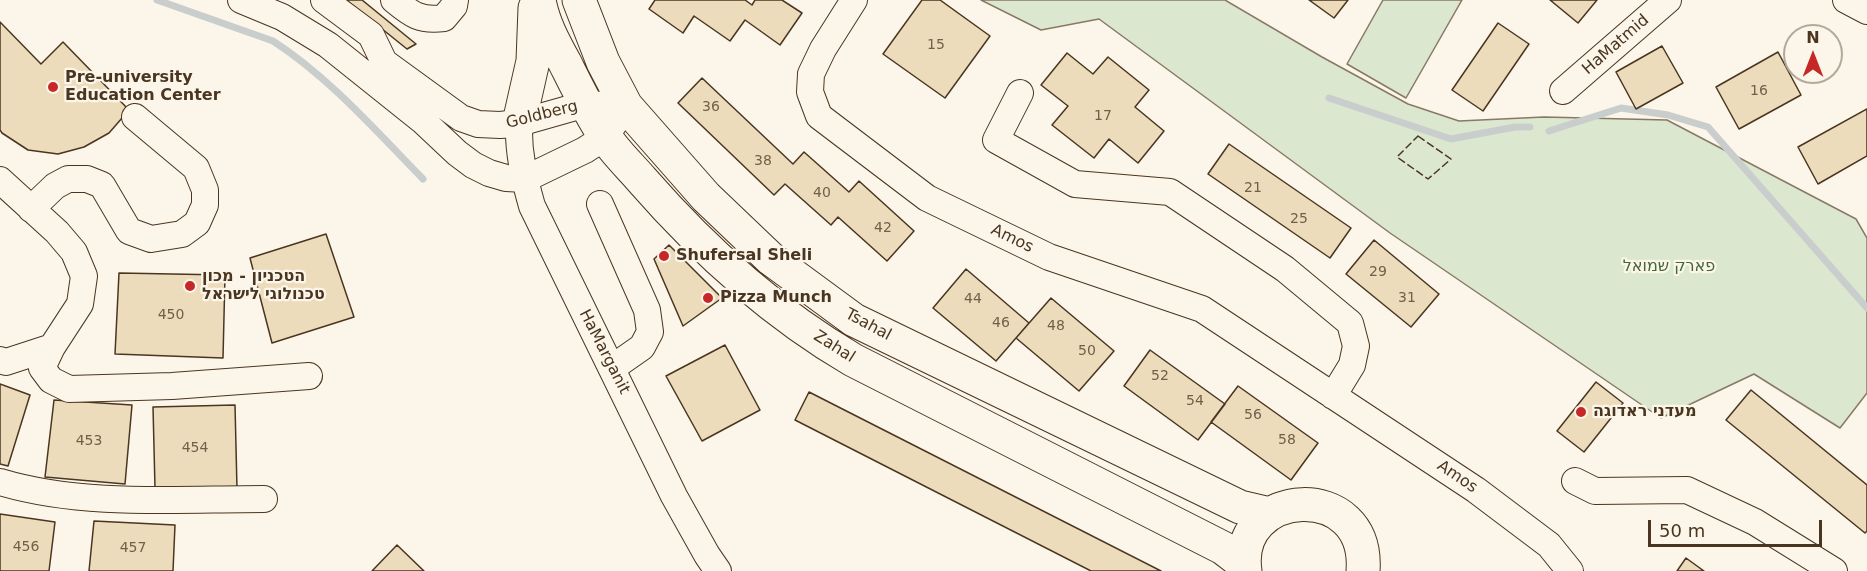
<!DOCTYPE html>
<meta charset="utf-8">
<style>
body{margin:0}
#map{position:relative;width:1867px;height:571px;overflow:hidden;background:#fbf6e9;font-family:"DejaVu Sans",sans-serif}
canvas{display:block}
.north{position:absolute;left:1783px;top:24px;width:60px;height:60px;box-sizing:border-box;background:#fbf6e9;border:2px solid #b4a999;border-radius:50%;rotate:0deg;font-size:16px;font-weight:700;line-height:24px;text-align:center;color:#4a3520}
.north::after{content:'';display:block;margin:auto;width:21px;height:27px;background:#c62828;clip-path:polygon(50% 0,100% 100%,50% 72%,0 100%)}
.scale{position:absolute;left:1648px;top:520px;width:174px;height:27px;box-sizing:border-box;border:3px solid #4a3520;border-top:0;padding-left:8px;font-size:18px;line-height:21px;white-space:nowrap;color:#4a3520;-webkit-text-stroke:4px #fbf6e9;paint-order:stroke}
</style>
<div id="map">
<canvas width="1867" height="571"></canvas>
<div class="north">N</div>
<div class="scale">50 m</div>
</div>
<script>
const g = document.querySelector('canvas').getContext('2d');
g.lineJoin = 'round';
function paint(path, color) { g.fillStyle = color; g.fill(path, 'evenodd'); }
function trace(path, color, width, dash) { g.strokeStyle = color; g.lineWidth = width; g.lineCap = dash ? 'butt' : 'round'; g.setLineDash(dash || []); g.stroke(path); }
function label(font, color, halo, rows, align = 'center') {
  g.font = font + ' "DejaVu Sans",Heebo,sans-serif'; g.lineWidth = 4.5; g.setLineDash([]); g.textBaseline = 'middle'; g.strokeStyle = halo; g.fillStyle = color; for (const [text, x, y, turn = 0] of rows) {
    g.save(); g.translate(x, y); g.rotate((+turn || 0) * Math.PI / 180); g.textAlign = isNaN(turn) ? turn : align; if (halo) g.strokeText(text, 0, 0); g.fillText(text, 0, 0); g.restore();
  }
}
const green = new Path2D(`
 M981,0H1225L1322,57L1408,104L1459,121L1544,117L1667,120L1856,219L1867,238V393L1840,428L1754,374L1661,418L1390,233L1099,19L1041,30Z
 M1383,0H1462L1406,98L1347,64Z`);
const stream = new Path2D(`
 M157,0L273,41C330,78 376,131 423,179
 M1329,98L1451,139L1515,127H1530
 M1549,131L1621,108L1668,115L1708,127L1867,308`);
const building = new Path2D(`
 M346,0H362L416,44L407,49Z
 M655,0H745L752,5L755,0H782L802,13L780,45L745,20L730,41L694,16L683,33L649,9Z
 M922,0H940L990,36L945,98L883,54Z
 M1309,0H1348L1334,18Z
 M1550,0H1597L1578,23Z
 M0,22L41,64L63,42L129,110L109,133L84,147L58,154L28,150L2,133L0,130Z
 M1498,23L1529,44L1483,111L1452,90Z
 M1662,46L1683,83L1636,109L1616,72Z
 M1778,52L1801,95L1739,129L1716,87Z
 M1067,53L1093,74L1108,57L1149,90L1135,107L1164,131L1138,163L1109,139L1094,158L1052,125L1068,106L1041,85Z
 M702,78L793,164L804,152L849,192L859,181L914,231L887,261L838,217L831,225L785,184L774,195L678,103Z
 M1867,109V156L1818,184L1798,147Z
 M1229,144L1351,228L1330,258L1208,174Z
 M326,234L354,317L272,343L250,258Z
 M1374,240L1439,294L1411,327L1346,274Z
 M669,245L722,298L683,326L654,259Z
 M966,269L1029,323L996,361L933,308Z
 M119,273L225,275L223,358L115,354Z
 M1051,298L1114,351L1079,391L1016,338Z
 M725,345L760,410L702,441L666,376Z
 M1150,350L1225,404L1198,440L1124,386Z
 M1596,382L1623,403L1584,452L1557,431Z
 M0,384L30,395L8,466L0,464Z
 M1238,386L1318,443L1291,480L1211,422Z
 M1751,390L1867,485V531L1865,533L1726,420Z
 M809,392L1161,571H1091L795,420Z
 M54,400L132,405L125,484L45,477Z
 M235,405L237,489L155,488L153,407Z
 M0,514L55,522L49,571H0Z
 M94,521L175,525L173,571H89Z
 M397,545L424,571H372Z
 M1686,558L1704,571H1677Z`);
const minor = new Path2D(`
 M241,0L282,17L328,45L423,121L457,153L473,165L489,173L506,178L525,179L585,150L605,137L626,106
 M324,0L371,35L384,62L461,118L478,124L500,125L519,123L586,104L603,105
 M394,0C412,15 420,21 444,18L454,6L455,0
 M854,0L823,49L811,74L810,92L819,116L927,198L1049,257L1202,309L1476,490L1549,545L1570,571
 M1846,0L1867,11
 M1563,91L1668,0
 M1020,93L996,140L1075,184L1170,192L1285,269L1350,323L1356,346L1352,365L1333,396
 M519,123C518,152 524,178 532,206L674,496L707,555L718,571
 M0,180L57,232L74,252L84,276L80,304L52,347
 M600,204L647,310L650,332L642,347L612,368
 M31,209L55,186L68,179H87L102,185L129,231L151,239L182,234L197,223L205,205V190L196,168L135,117
 M0,360L6,362L52,347L42,368L51,380L69,389L172,386L309,376
 M1575,481L1595,491L1687,490L1755,522L1834,571
 M0,482C83,507 178,499 264,499`);
const major = new Path2D(`
 M539,0C543,23 554,43 565,63C577,87 589,112 604,135C614,151 630,166 642,180C703,250 773,313 853,360L1223,548L1244,564
 M579,0L603,62L626,106L706,197L771,259L854,320L1240,507L1270,514
 M519,123L533,61L535,8
 M1245,571C1233,487 1370,478 1363,571`);
const fence = new Path2D(`
 M1418,136L1451,159L1428,179L1397,157Z`);
const markers = [
 [53,87,6,"#c62828"],
 [664,256,6,"#c62828"],
 [190,286,6,"#c62828"],
 [708,298,6,"#c62828"],
 [1581,412,6,"#c62828"]
];
const numberNames = [
 ["15",936,45],
 ["16",1759,91],
 ["36",711,107],
 ["17",1103,116],
 ["38",763,161],
 ["21",1253,188],
 ["40",822,193],
 ["25",1299,219],
 ["42",883,228],
 ["29",1378,272],
 ["31",1407,298],
 ["44",973,299],
 ["450",171,315],
 ["46",1001,323],
 ["48",1056,326],
 ["50",1087,351],
 ["52",1160,376],
 ["54",1195,401],
 ["56",1253,415],
 ["58",1287,440],
 ["453",89,441],
 ["454",195,448],
 ["456",26,547],
 ["457",133,548]
];
const streetNames = [
 ["HaMatmid",1616,45,-41],
 ["Goldberg",542,115,-14],
 ["Amos",1012,239,26],
 ["Tsahal",868,325,28],
 ["Zahal",834,347,32],
 ["HaMarganit",604,352,63],
 ["Amos",1457,477,34]
];
const poiNames = [
 ["Pre-university",65,78],
 ["Education Center",65,96],
 ["Shufersal Sheli",676,256],
 ["הטכניון - מכון",202,277],
 ["טכנולוגי לישראל",202,295],
 ["Pizza Munch",720,298],
 ["מעדני ראדוגה",1593,412]
];
const parkNames = [
 ["פארק שמואל",1669,267]
];
paint(green, '#dce7d0');
trace(green, '#887966', 1.5);
trace(stream, '#c9cecd', 7);
paint(building, '#ecdcbc');
trace(building, '#4a3520', 1.5);
trace(minor, '#4a3520', 28);
trace(major, '#4a3520', 35);
trace(minor, '#fbf6e9', 26);
trace(major, '#fbf6e9', 33);
trace(fence, '#4a3520', 1.5, [8, 3]);
for (const [x, y, r, color] of markers) { const dot = new Path2D(); dot.arc(x, y, r, 0, 2 * Math.PI); g.fillStyle = color; g.fill(dot); trace(dot, '#fbf6e9', 2); }
label('14px', '#725f47', null, numberNames);
label('16px', '#4a3520', '#fbf6e9', streetNames);
label('bold 16px', '#4a3520', '#fbf6e9', poiNames, 'left');
label('16px', '#436837', '#fbf6e9', parkNames);
</script>
